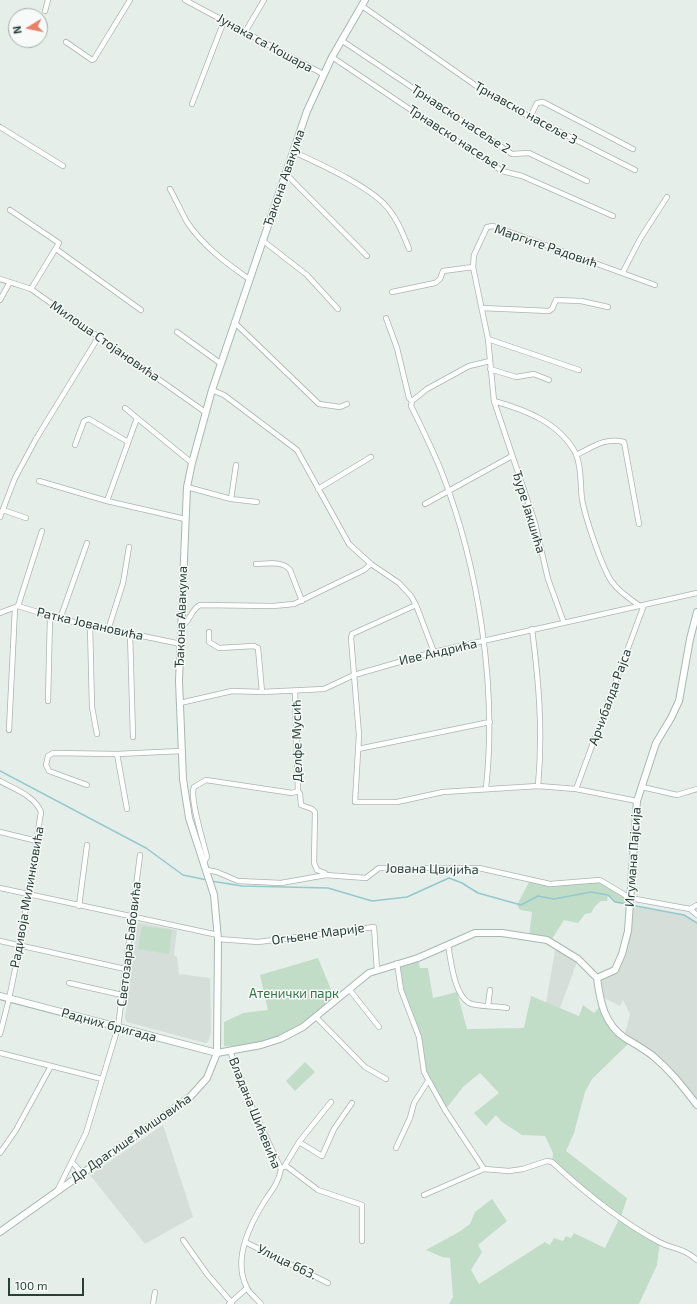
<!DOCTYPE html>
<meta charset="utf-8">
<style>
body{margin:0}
#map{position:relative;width:697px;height:1304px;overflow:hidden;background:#e6eeea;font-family:"Exo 2",sans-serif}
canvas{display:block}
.north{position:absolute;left:8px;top:8px;width:40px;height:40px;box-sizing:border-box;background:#f7faf8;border:1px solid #a3afab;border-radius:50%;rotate:260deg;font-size:11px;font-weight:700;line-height:16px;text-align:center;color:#263f37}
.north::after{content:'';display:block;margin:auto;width:14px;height:18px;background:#e7816b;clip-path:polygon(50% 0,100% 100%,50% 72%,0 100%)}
.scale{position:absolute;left:8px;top:1278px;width:76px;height:18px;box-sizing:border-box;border:2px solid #263f37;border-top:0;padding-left:5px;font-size:12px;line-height:14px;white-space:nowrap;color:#263f37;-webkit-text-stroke:3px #f7faf8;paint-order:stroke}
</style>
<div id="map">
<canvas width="697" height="1304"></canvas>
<div class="north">N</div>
<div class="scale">100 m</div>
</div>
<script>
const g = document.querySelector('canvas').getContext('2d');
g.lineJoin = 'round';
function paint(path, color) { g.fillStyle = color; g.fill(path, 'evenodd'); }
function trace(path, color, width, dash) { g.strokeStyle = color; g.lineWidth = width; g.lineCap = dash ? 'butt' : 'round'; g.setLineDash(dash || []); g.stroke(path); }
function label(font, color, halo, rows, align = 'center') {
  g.font = font + ' "Exo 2",sans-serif'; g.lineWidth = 3; g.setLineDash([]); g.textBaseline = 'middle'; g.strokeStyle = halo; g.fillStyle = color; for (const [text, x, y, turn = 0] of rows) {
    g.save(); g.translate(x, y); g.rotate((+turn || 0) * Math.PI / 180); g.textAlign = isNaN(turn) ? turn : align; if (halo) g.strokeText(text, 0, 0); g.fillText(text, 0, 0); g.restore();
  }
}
const built = new Path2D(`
 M630,905L684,915L697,923V1102L673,1074L624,1037L630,1014L623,1000L620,1006L600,996L597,978L612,972L622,954Z
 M137,922L177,930L174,955L177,957L179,974L210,978L211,1033L208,1042L205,1043L127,1022L125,1018Z
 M556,945L578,959L560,1008L546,1003Z
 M163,1125L193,1217L145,1244L90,1175Z`);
const green = new Path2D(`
 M530,880L550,884L600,880L630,898V905L615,902L608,895L607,901H601L595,906L591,913L585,914L578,923L564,920L550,942L529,936L532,912L520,910L517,905Z
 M142,926L172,930L169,954L138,949Z
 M318,958L334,997C306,1021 284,1040 246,1045C239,1045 231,1047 224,1046V1022L243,1013L268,1010L260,975Z
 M418,958L420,968H428L433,998L457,992L467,1029L524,1028L531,996L579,1016L583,1005L594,1013L602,1004L605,1015L629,1040L627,1045L592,1079L585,1092L574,1133L566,1151L627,1198L621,1217L660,1242L657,1265L639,1304H449L453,1297L450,1258L442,1257L426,1250L459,1232L470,1224L475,1212L492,1199L507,1221L478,1245L482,1252L471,1270L479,1284L545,1242L550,1245L554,1238L563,1241L566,1236L571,1238L574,1233L605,1248L620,1217L552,1162L553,1153L545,1136L522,1135L502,1122L496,1115L486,1126L474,1113L499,1093L480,1073L464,1086L445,1110L428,1081L419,1037L401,990L397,963Z
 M305,1062L315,1072L295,1091L286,1081Z`);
const stream = new Path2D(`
 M0,771L146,848L183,875L207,880
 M211,881L242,886L328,888L372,901L407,897L449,878L462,883L478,893L521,905L538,896L554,899L591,892L608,895L615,902L627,904
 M631,905L684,915L697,923`);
const street = new Path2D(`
 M185,0L323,74
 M362,6L495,99L635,170
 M45,11L48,0
 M245,32L264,0
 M341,40L512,154L529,153L587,181
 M66,42L92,60L94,59L130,0
 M332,57L502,171L522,176L613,216
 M192,104L224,21
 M530,117L537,103L543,102L633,149
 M0,127L63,166
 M294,152C318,163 376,189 390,211C399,222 404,236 409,249
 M286,174L367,256
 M170,189C176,200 181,211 187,222C203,246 226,263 249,279
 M10,210L59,243L31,289
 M262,240L307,275L338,309
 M56,249L141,310
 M623,272L640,239L667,197
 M0,279L31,289L205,412
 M392,292L435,283L440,279L443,271L473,267
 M0,300L10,282
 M482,308L549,311L552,309L556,300L581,301L608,307
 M386,318L397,348L409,398L412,401
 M234,322L319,404L340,407L347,404
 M177,332L220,363
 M488,339L579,370
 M490,369L516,377L534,374L549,380
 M212,390L224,395L297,450L349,544L371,564L399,583L411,596L416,605L434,652
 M412,401L411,406C422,428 433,450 442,473C479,568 497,687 486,788
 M412,401L427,389L469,366L490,361
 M494,401L535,523L548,579L564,623
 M125,408L137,418
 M75,445L84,421L89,419L128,442
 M576,455C593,447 605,437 624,442L639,524
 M39,481L107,501L185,519
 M187,487L231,499L257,502
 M318,489L371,457
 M231,499L236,465
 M107,501L137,418L192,463
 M425,504L512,456
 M3,510L26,518
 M0,517L15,478L36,439L99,336
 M256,564C267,564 282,560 290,570L302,601
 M416,605L352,634L351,638L359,735L355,802H397L443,792L538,786L576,789L637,801
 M18,606L42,531
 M640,606C630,599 619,592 612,582C602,568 585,517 582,499C580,485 582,468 576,454C560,423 526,410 494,401L488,339L473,267L474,255L487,227L493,226L655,285
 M0,613L18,606L60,619L181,644
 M60,619L87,543
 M90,626L92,707L97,734
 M181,626C191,622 190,610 200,605L273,606L294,604L364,570L371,564
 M532,629C539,683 543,732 538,786
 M108,630L123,583L129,547
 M209,632V642L219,648L254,646L258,648L262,692
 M130,633L133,737
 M295,691L298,791
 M48,701L50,617
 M180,703L232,691L262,692L324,689L354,675L434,652L697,593
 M9,730L15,608
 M358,749L490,722
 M117,754L127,809
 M0,781C14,789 35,796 41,812L20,945L9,999L0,1034
 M87,785L49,771L46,765L48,756L53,753L117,754L181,751
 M642,787L677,795L697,789
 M576,789L644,605
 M298,791L300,794L301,805L312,809L315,812L314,863L317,870L325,873L326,875
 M0,832L37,841
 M204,862L207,857C204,843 189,798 194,787L206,780L292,793L298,791
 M207,870L217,872L238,881L281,883L326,875L366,878L379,868H479L550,884L600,880L630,898L690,909L697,915
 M0,888L218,935
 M79,906L87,845
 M690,909L697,905
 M218,939L258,942L374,927L377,970
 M0,941L125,969
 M448,945C451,961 454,994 469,1003C477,1007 498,1006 507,1008
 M397,963L401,990L419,1037L424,1072L445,1110L484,1169
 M69,983L122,995
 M349,989L379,1027
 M488,1005L490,990
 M316,1017L365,1067L386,1079
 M230,1051L253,1109L281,1169C279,1181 273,1189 266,1199C250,1224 232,1259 247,1288C250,1294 257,1299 261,1304
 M0,1053L102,1079
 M299,1142L322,1156L334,1129L352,1103
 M396,1148L410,1118L414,1103L428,1081
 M0,1153L16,1130L51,1066
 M72,1162L82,1173
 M285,1165L318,1190L362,1205V1241
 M284,1167L299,1142L331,1102
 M58,1189L86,1133L118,1027L140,855
 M424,1195L484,1169L509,1171L523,1169L547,1161L552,1162C584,1192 620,1221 659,1242C674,1250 682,1247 697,1260
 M183,1240L207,1274L232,1303
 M245,1242L328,1283
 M153,1304L155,1292
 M229,1304L247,1288`);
const secondary = new Path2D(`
 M597,978L615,970L622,954L628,931L637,801L656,743L671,718L679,701L690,639L697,612
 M597,978C600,1001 604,1024 625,1038C635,1044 644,1049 653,1056C671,1071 683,1087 697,1105
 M0,996L217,1053L261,1045L280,1039L303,1027L369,973L418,958L475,933H502L547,940L578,959L597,978
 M0,1232L190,1097L207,1078L217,1053L218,939L214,895L189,818L183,779L179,681L187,487L192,463L212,390L307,111L332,57L365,0`);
const streetNames = [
 ["Јунака са Кошара",265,43,29],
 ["Трнавско насеље 3",526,113,29],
 ["Трнавско насеље 2",461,119,33],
 ["Трнавско насеље 1",457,139,33],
 ["Ђакона Авакума",284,178,-71],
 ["Маргите Радовић",546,246,19],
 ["Милоша Стојановића",105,341,35],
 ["Ђуре Јакшића",529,512,73],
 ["Ђакона Авакума",181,617,-88],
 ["Ратка Јовановића",90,624,13],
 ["Иве Андрића",438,652,-13],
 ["Арчибалда Рајса",610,697,-70],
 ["Делфе Мусић",297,741,-91],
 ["Игумана Пајсија",633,857,-86],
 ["Јована Цвијића",432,869,1],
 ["Радивоја Милинковића",27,897,-80],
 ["Огњене Марије",318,934,-8],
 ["Светозара Бабовића",129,944,-83],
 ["Радних бригада",109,1025,15],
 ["Владана Шићевића",255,1113,68],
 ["Др Драгише Мишовића",131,1138,-35],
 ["Улица 663.",287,1262,26]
];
const parkNames = [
 ["Атенички парк",294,994]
];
paint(built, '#d5ded9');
paint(green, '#c1ddc7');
trace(stream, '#93c9ce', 1.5);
trace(street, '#a9b6b1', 6);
trace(secondary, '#a5b9b1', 8);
trace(street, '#fff', 4.5);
trace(secondary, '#fff', 6);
label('13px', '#263f37', '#f7faf8', streetNames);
label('13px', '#337348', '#f7faf8', parkNames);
</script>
